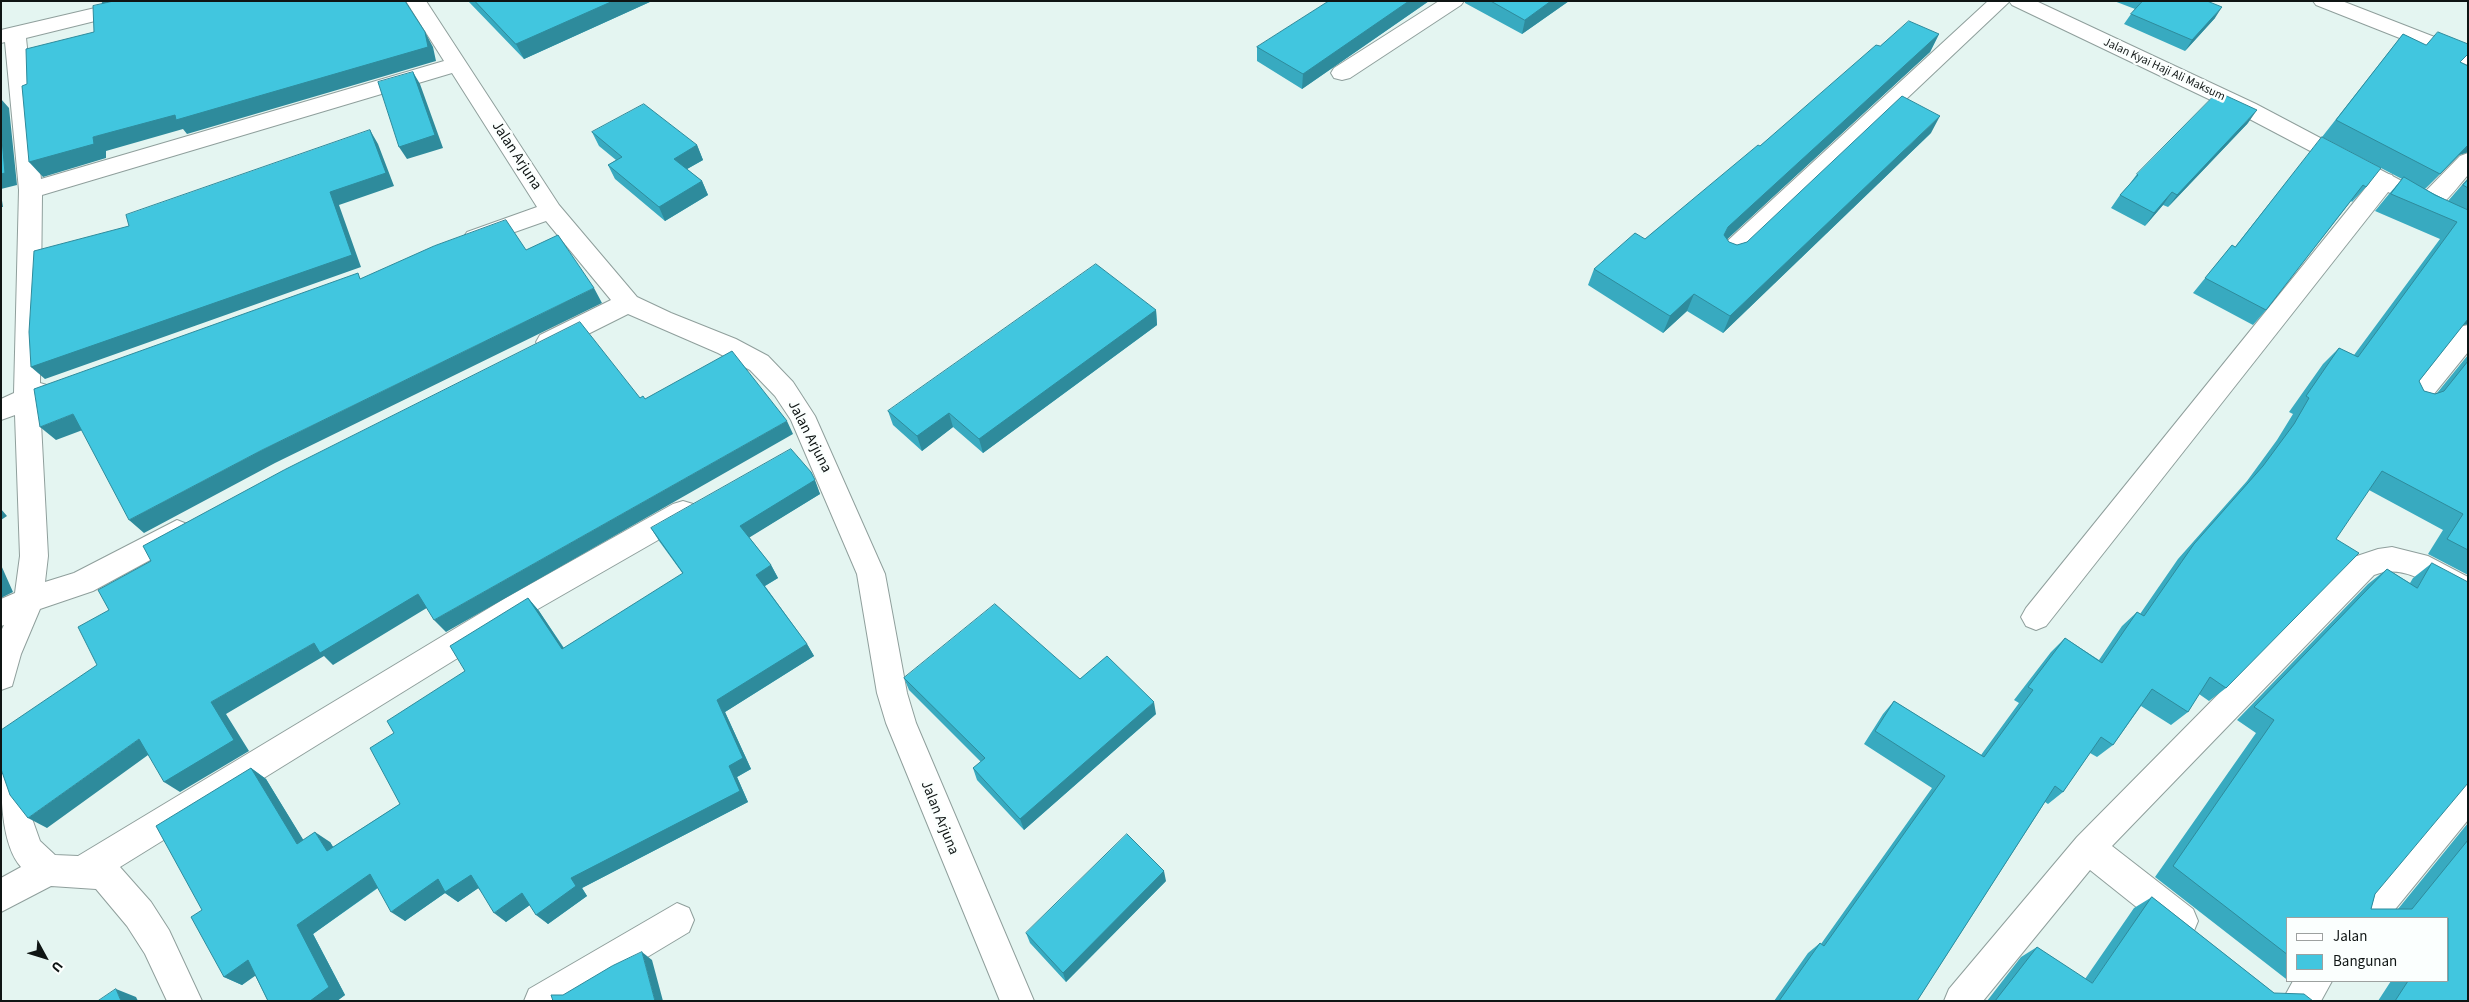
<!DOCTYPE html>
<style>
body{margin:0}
#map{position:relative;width:2469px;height:1002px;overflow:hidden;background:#e4f5f1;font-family:"Source Sans 3",sans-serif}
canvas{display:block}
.frame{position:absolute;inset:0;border:2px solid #0f1514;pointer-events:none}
.legend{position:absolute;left:2286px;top:917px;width:162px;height:65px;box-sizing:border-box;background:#fbfffe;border:1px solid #9da1a0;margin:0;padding:6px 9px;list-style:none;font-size:15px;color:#0f1514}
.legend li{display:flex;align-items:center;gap:10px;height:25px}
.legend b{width:25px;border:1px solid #9da1a0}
.north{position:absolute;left:20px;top:932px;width:50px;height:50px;-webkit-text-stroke:4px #fbfffe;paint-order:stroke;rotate:129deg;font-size:14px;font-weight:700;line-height:20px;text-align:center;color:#0f1514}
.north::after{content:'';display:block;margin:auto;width:18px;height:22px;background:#0f1514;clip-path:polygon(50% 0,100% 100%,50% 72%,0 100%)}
</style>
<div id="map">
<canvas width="2469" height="1002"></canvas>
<div class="frame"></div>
<ul class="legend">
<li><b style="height:6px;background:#fff"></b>Jalan</li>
<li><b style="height:14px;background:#41c6df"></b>Bangunan</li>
</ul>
<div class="north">U</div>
</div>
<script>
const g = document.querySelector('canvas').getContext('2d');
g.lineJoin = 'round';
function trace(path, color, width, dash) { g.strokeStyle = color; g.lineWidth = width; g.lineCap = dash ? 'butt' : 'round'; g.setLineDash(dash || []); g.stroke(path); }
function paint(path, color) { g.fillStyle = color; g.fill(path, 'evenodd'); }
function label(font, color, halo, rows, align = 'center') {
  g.font = font + ' "Source Sans 3",sans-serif'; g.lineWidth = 5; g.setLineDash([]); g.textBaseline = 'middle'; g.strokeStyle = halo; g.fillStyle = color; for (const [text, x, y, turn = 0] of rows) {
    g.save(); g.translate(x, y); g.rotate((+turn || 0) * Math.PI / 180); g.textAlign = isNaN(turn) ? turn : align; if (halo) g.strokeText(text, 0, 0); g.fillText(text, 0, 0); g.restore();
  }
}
const minor = new Path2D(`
 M125,1H163L160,5L26,38L41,179L444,61L406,1H426L559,205L637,297L671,313L736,339L768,356L793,382L815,416L885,574L907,693L916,723L1034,1001H1000L886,723L877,693L857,574L791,420L775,396L750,370L718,353L628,314L558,349L549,351L540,349L536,342L540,335L611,300L546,221L475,246L467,244L463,238L467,232L537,207L452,73L42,195L40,383L50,386L54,393L50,400L40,404L48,556L45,582L74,573L177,520L187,524L191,532L187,540L93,591L40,609L21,654L12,686L1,690V631L4,625L1,626V599L15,593L20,556L15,415L1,420V399L14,393L19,190L5,42L1,43V30Z
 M1439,1H1464L1461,5L1350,78L1342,80L1334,78L1331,73L1334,68Z
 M1988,1H2010L1739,257L1731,260L1723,257L1719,251L1723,245Z
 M2313,1H2342L2468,50V65L2316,5Z
 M2468,153V175C2455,189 2439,216 2419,210L2415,204L2419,198L2460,156Z
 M2384,173L2392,175L2395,181L2392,187L2046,626L2036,630L2026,626L2021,617L2026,608L2376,175Z
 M2468,325V352L2425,405L2416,408L2407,405L2403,398L2407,391L2459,327Z
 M683,501L693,504L697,512L693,520L524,617L120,867L151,902L169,930L202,1001H167L145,954L127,926L96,889L51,886L1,912V878L21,867C0,844 1,789 1,757L12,762L40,841L55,855L78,856L504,599L673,504Z
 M2392,547L2428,556L2468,577V604C2437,593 2409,561 2374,575L2112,846L2193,909L2198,921L2193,933L2181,938L2169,933L2090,870L1983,1001H1944L1949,989L2077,837L2354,557L2378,549Z
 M2468,780V820L2388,918H2350L2355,906L2457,784Z
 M677,903L689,908L694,920L689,932L574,1001H524L529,989Z
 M2293,981H2332L2321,1001H2282Z`);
const tertiary = new Path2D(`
 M2009,1H2036L2256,104L2468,216V234L2240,114L2012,5Z`);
const wall = new Path2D(`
 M468,1H652L524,59Z
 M1329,1H1429L1302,89L1257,61V47Z
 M1465,1H1569L1522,34L1465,3Z
 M2114,1H2207L2215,18L2185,51L2124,24L2131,14L2135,9Z
 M1939,34L1930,52L1727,239L1729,242L1737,245L1747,242L1931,133L1723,333L1687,311L1663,333L1588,285L1594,269L1645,239L1760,146L1880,46Z
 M2403,34L2468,66V152L2459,155L2425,189L2448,201L2468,178V324L2463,325L2419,381L2424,391L2435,394L2437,393L2468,355V575L2428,554L2443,530L2369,490L2226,688L2209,701L2199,694L2188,712L2171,725L2141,706L2113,745L2097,757L2090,753L2063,792L2048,804L2045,802L1917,1001H1774L1808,953L1820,943L1821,944L1932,788L1864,744L1883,714L1894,701L1981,755L2019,703L2014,700L2051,652L2065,638L2099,660L2122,626L2137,612L2140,614L2178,559L2247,481L2277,440L2293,414L2289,412L2323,364L2339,348L2354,355L2440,239L2375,211L2389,194L2402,179L2322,137Z
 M2248,123L2168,207L2163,205L2145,226L2111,208L2120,195L2129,185L2137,174Z
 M592,132L697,145L703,160L687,169L702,181L708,195L665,221L615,179L608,165L616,160L599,146Z
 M2322,137L2366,187L2352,202L2351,201L2266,310L2253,325L2193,293L2232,245L2235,247Z
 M1156,310L1157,325L983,453L953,427L922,451L893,425L888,411Z
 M811,472L820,494L749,537L771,565L778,578L765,586L807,644L814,656L725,712L751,769L737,777L748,802L582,888L587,896L548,924L530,905L506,922L478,888L458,902L445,893L405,921L378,888L313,934L345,995L337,1001H268L255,975L242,985L224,977L202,910L251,768L266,779L303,840L330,842L333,847L400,804L465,671L528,598L539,611L564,648L683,574L659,541L651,528Z
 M2432,563L2375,894L2371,909H2398L2468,823V1001H2378L2391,981H2448V918H2288V981H2293L2290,982L2155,877L2256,733L2237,720L2368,584L2387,569L2410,583L2413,578Z
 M904,678L1080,679L1156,714L1024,830L977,780L973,768L981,762L909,690Z
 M1166,881L1066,982L1030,943L1026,933Z
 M2152,897L2274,993L2313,1001H1987L2021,957L2037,947L2085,979L2134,908Z`);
const shadedWall = new Path2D(`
 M101,1H116L103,4Z
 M613,1H652L524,59L516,44Z
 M1409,1H1429L1302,89L1303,74Z
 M1551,1H1569L1522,34L1525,20Z
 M2222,7L2215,18L2185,51L2192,40Z
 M425,32L433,47L436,61L187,134L183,129L106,151V158L43,177L29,162L93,137Z
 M1939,34L1930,52L1722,244L1724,235L1728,227Z
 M413,72L420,84L443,148L407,159L399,147Z
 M1,99L9,108L17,185L1,189Z
 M2257,110L2248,123L2168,207L2177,195Z
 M1940,116L1931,133L1723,333L1730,316Z
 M370,130L378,144L394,186L339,205L361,267L45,379L31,367L330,192Z
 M697,145L703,160L680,173L674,159Z
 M2468,145V152L2459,155L2424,190Z
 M702,181L708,195L665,221L659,207Z
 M2172,192L2163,205L2145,226L2154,213Z
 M1,194L3,207H1Z
 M594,288L602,303L275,463L144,533L129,520L262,450Z
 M1694,294L1687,311L1663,333L1670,316Z
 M1156,310L1157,325L983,453L979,439Z
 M2468,316V324L2458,326Z
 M949,413L953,427L922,451L917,436Z
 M73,414L88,428L56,440L40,427Z
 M787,421L793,434L446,632L434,620Z
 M815,480L820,494L747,539L740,526Z
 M1,509L7,516L1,520Z
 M1,565L13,592L1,598Z
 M771,565L778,578L763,587L756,575Z
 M418,594L430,606L333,665L324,656L226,714L249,751L180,792L164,782L211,702L314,643Z
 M528,598L539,611L572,661L562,649Z
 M807,644L814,656L725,712L751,769L737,777L748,802L582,888L587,896L548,924L536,915L571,878L717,700Z
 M1154,702L1156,714L1024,830L1020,819Z
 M139,739L155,750L47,828L28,818Z
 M251,768L266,779L312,854L297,844Z
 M315,832L330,842L342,861L327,851Z
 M1164,871L1166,881L1066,982L1063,973Z
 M370,874L384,883L313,934L345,995L337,1001H310L297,925Z
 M471,875L483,885L458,902L445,893L405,921L391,912L438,879Z
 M522,893L534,902L506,922L494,913Z
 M642,952L652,960L663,1001H655Z
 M248,960L265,969L242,985L224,977Z
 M116,989L136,997L138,1001H121Z`);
const building = new Path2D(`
 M114,1H405L425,32L428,47L176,120L175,115L93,137L94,144L29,162L22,86L27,84L26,49L94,32L93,6Z
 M475,1H613L516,44Z
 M1329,1H1409L1303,74L1257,47Z
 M1491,1H1551L1525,20Z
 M2143,1H2207L2222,7L2192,40L2131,14Z
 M1909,21L1939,34L1728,227L1724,235L1729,242L1737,245L1747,242L1902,96L1940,116L1730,316L1694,294L1670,316L1594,269L1635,233L1645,239L1758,145L1760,146L1876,45L1880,46Z
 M2438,32L2468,44V54L2460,62L2468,66V145L2440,174L2336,120L2403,34L2426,45Z
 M413,72L435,135L399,147L378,82Z
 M2218,92L2257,110L2177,195L2172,192L2154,213L2120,195L2138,175L2137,174Z
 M644,104L697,145L674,159L702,181L659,207L608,165L622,157L592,132Z
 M1,128L5,173L1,174Z
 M370,130L386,173L330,192L352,255L31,367L29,332L34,251L129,226L126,215Z
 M2322,137L2381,168L2366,187L2363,185L2266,310L2205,278L2232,245L2235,247Z
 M2404,177L2435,195L2468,210V319L2419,381L2424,391L2435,394L2444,391L2468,361V550L2447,539L2463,514L2382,471L2336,539L2359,553L2226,688L2210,677L2188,712L2152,689L2113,745L2101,737L2063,792L2055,786L1917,1001H1779L1820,943L1824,946L1945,776L1875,731L1894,701L1984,757L2033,690L2028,687L2065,638L2102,663L2137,612L2144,616L2194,544L2263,466L2294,424L2309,398L2306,396L2339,348L2358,357L2457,222L2391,194Z
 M2468,180V188L2463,185Z
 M506,220L526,250L558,235L594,288L262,450L129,520L73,414L40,427L34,389L358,273L360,279L434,246Z
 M1096,264L1156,310L979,439L949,413L917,436L888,411Z
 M580,322L640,398L643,396L645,399L732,351L787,421L434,620L418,594L320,653L314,643L211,702L234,740L164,782L139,739L28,818L10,795L1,769V730L97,665L78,627L109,610L98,590L151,561L143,546L284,470Z
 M791,449L811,472L815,480L740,526L771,565L756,575L807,644L717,700L743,758L729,766L740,791L571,878L576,886L536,915L522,893L494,913L471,875L445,892L438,879L391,912L370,874L297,925L329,987L310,1001H268L248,960L224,977L191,917L202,910L156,826L251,768L297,844L315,832L327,851L400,804L370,748L394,733L387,721L465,671L450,646L528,598L562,649L683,573L651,528Z
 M2432,563L2468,582V783L2375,894L2371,909H2412L2468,840V1001H2395L2408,981H2448V918H2288V955L2173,866L2274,720L2254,707L2387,569L2417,588Z
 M995,604L1080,679L1107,656L1154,702L1020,819L973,768L985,758L904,678Z
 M1127,834L1164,871L1063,973L1026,933Z
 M2152,897L2274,993L2304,994L2313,1001H1995L2037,947L2092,983Z
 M642,952L655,1001H553L551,995H563L612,966Z
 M116,989L121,1001H98Z`);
const farStreetnames = [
 ["Jalan Kyai Haji Ali Maksum",2164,70,25]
];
const streetNames = [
 ["Jalan Arjuna",516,156,57],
 ["Jalan Arjuna",809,437,63],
 ["Jalan Arjuna",939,818,68]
];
trace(minor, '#8f9f9c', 2);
trace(tertiary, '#8f9f9c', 2);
paint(minor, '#fff');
paint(tertiary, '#fff');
paint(wall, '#38aac0');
paint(shadedWall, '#2e8b9c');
paint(building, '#41c6df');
trace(building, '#2e8b9c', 1);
label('12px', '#0f1514', '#fbfffe', farStreetnames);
label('15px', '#0f1514', '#fbfffe', streetNames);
</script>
